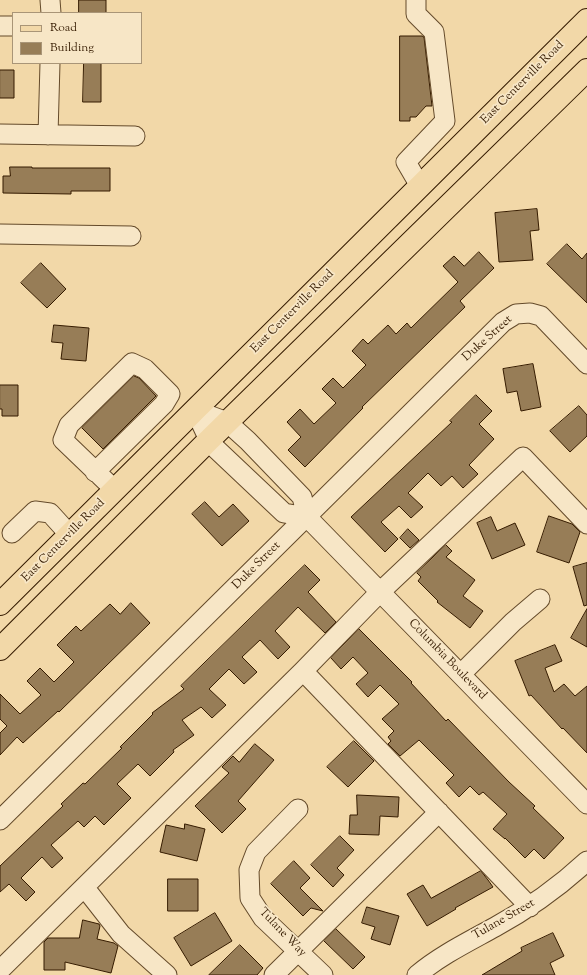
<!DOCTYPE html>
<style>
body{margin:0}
#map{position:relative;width:587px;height:975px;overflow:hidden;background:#f2d8a8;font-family:"Sorts Mill Goudy",serif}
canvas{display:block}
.legend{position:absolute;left:12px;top:12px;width:130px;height:52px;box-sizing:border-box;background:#f7e6c6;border:1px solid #a99577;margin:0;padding:5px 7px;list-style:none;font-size:12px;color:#351b00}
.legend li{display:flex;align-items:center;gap:8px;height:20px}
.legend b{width:20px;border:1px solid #a99577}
</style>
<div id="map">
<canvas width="587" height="975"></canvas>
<ul class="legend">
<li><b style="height:5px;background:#f2d8a8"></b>Road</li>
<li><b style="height:11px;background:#977d57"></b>Building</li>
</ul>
</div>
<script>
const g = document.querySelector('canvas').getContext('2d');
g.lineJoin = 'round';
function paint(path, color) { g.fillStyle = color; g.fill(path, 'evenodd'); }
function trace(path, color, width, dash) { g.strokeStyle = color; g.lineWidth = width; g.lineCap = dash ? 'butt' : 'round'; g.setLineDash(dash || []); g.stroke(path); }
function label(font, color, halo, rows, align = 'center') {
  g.font = font + ' "Sorts Mill Goudy",serif'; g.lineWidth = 3.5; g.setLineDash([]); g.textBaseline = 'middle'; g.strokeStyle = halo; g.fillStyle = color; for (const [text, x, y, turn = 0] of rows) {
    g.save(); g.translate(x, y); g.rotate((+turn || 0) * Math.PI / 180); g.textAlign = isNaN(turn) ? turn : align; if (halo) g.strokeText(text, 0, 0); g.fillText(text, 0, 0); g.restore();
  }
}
const building = new Path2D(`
 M79,0H106V13H79Z
 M400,36H422L424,37L432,106H426L416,117H410V121H400Z
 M84,63H101V102H83Z
 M0,70H14V98H0Z
 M10,167H32V168H110V191H71V194L3,193V176H10Z
 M537,209L539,230L530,231L533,260L499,262L495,213Z
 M567,244L582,259L587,253V303L547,264Z
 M479,252L494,268L460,301L465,307L362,407L363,408L305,467L288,450L301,437L287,422L300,409L314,424L336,403L322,389L333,378L343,388L366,365L352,351L363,339L368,344L388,325L396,334L407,323L411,328L458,282L443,266L454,256L464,266Z
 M41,263L66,289L47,308L21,283Z
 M54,325L89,328L86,361L61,359L63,343L52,342Z
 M533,364L541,407L521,411L517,391L507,393L503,369Z
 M134,376L139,378L156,396L103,449L82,428Z
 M0,385H18V416H2V409H0Z
 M476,395L492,411L479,424L494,439L469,465L478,474L463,488L452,476L441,486L428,473L408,493L423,507L411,518L399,506L381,522L398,539L385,552L351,517L452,422L450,421Z
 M579,406L587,415V436L570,452L550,431Z
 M205,502L219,517L233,504L249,521L222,546L192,514Z
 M549,516L572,524L580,532L569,563L537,552Z
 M491,517L497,531L515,523L525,545L492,559L477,523Z
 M408,529L419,540L410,548L400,538Z
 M446,545L452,551L446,557L475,580L463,596L483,611L470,628L437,602L438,601L418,581L421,577L417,573Z
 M587,563V605L584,606L573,567Z
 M305,565L320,580L308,592L336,622L325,633L298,607L275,631L290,647L278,659L260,640L242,657L257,672L244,684L229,669L209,689L226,705L212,718L201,707L182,720L194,735L173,750L174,752L150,776L138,764L117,784L131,798L104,825L95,816L84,827L78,821L51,845L63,858L52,868L42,857L21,878L35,892L26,901L9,884L0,892V866L63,806L61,804L83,783L85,784L122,748L120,747L153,714L152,713L184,689L181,686Z
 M131,603L150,623L59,712L58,711L23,743L17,737L0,755V733L7,726L0,719V694L20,714L41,695L27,681L40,668L54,682L74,662L57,645L76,626L81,631L110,604L120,614Z
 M587,609V647L571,638Z
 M359,629L412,682L411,683L446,721L448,719L509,782L535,806L533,808L564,838L544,859L534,849L525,858L505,838V839L493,829L507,814L483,792L479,795L470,786L459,797L446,783L454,775L419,740L400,756L388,744L391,741L388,737L394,731L382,719L399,704L380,685L368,697L356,684L368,673L353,657L341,669L331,658Z
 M555,645L562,661L545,668L554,692L564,684L575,696L587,686V753L563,728L562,729L531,695L529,696L515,661Z
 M354,741L374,761L348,787L327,767Z
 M255,744L274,760L238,801L246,809L222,833L195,806L229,773L222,767L233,756L239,762Z
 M357,795L399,797L398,817L380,816L379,835L349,834L350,815H357Z
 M185,824L205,829L197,861L160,852L166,825L184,829Z
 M340,836L354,850L337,868L344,875L333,887L311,865Z
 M294,861L310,878L300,888L323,911L311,908L303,916L271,884Z
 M481,871L488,880L493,887L455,908L456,909L427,926L407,894L423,885L431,898Z
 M168,879H198V911H168Z
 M367,907L399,916L390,945L371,939L375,927L362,923Z
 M215,913L232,941L191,966L174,938Z
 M83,920L99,924L100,926L97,939L114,943L118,946L111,973L65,962V970H44V942L48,938H79Z
 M336,929L365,957L353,969L324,941Z
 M553,933L564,956L550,963L555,975H482L522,951L521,948Z
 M240,945L263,968L257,975H209Z`);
const minor = new Path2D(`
 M50,0L51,13
 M416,0V14L434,32L445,121L406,162L420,186
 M0,26H13
 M0,134L135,136
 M48,135L50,63
 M0,234L131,236
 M195,410L227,422L248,441L302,497L307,517L284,513L212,445L209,440Z
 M95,472L164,404L170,394L145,369L132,363L69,425L63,440L115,490
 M307,517L587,804
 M12,533L35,511L50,513L70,535
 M303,671L530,907
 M461,674L513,622L540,599
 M298,809L256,852L249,870L250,898L263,918L323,975
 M0,820L503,322L516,314L530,313L541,316L587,364
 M85,888L121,934L167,975
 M0,970L303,671L380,592L523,457L587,524
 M274,975L439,812
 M417,975C441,955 468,942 495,927C528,909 559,887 587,861`);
const major = new Path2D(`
 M0,604L587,20
 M0,649L209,440L587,70`);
const streetNames = [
 ["East Centerville Road",523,83,-45],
 ["East Centerville Road",293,312,-45],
 ["Duke Street",488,339,-42],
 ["East Centerville Road",64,541,-45],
 ["Duke Street",257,566,-45],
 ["Columbia Boulevard",447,660,46],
 ["Tulane Street",504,920,-30],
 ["Tulane Way",282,933,46]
];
paint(building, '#977d57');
trace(building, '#351b00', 1);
trace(minor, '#644a2a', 21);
trace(major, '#351b00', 24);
trace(minor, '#f7e6c6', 19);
trace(major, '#f2d8a8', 22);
label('12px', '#351b00', '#f7e6c6', streetNames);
</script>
